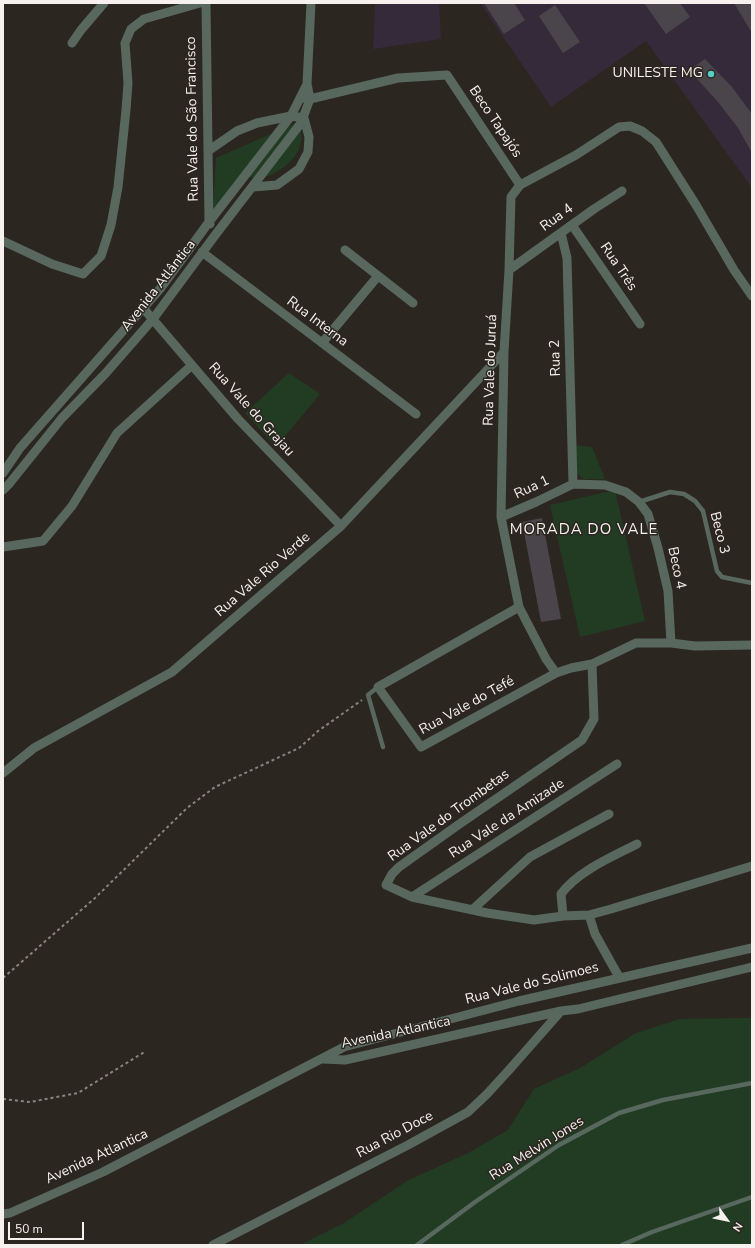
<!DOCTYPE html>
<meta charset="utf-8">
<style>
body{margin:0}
#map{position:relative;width:755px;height:1248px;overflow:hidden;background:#2c2620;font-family:"Nunito Sans",sans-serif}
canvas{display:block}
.frame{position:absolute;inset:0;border:4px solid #f6f1ee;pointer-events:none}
.north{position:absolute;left:707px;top:1200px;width:40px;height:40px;-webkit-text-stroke:3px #2c2620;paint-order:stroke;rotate:123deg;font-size:11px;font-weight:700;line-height:16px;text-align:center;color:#f6f1ee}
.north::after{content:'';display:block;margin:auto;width:14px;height:18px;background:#f6f1ee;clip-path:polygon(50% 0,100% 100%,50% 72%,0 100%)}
.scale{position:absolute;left:8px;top:1222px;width:76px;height:18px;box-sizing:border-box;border:2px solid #f6f1ee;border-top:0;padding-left:5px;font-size:12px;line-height:14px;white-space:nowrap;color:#f6f1ee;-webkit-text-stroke:3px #2c2620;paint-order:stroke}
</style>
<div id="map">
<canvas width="755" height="1248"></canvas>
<div class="frame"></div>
<div class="north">N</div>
<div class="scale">50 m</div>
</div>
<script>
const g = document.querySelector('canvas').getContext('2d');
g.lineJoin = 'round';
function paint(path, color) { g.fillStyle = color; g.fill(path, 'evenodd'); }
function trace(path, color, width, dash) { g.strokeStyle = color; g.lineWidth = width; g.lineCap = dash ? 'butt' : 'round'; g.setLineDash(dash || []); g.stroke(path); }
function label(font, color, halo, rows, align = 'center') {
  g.font = font + ' "Nunito Sans",sans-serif'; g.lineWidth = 3; g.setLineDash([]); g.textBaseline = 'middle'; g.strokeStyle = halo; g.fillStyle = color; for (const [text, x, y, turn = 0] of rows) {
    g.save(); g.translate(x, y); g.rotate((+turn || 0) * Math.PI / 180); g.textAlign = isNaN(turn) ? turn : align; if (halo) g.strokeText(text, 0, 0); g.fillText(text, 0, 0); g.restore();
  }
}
const education = new Path2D(`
 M375,3H439L441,39L373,49Z
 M480,3H752V188L646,41L551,107Z`);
const green = new Path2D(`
 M296,123C297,125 300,128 301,131C305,153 284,171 265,177C259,179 250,177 244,176L213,215L216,158Z
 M289,373L320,394L276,447L245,413Z
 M574,445L592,447L605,479H583L575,471Z
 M615,490L645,621L580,637L550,505Z
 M742,1018H752V1245H300L344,1223L407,1181L468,1153L508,1130L534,1089L580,1068L636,1033L680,1019Z`);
const building = new Path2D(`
 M484,3H514L525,20L504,34Z
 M644,3H680L690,17L666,34Z
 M734,3H752V33Z
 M555,5L580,42L563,53L539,16Z
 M705,59L732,87L752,114V153L738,128L718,102L689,70Z
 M542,518L561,619L541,622L522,522Z`);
const path = new Path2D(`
 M3,978L95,898L187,808L215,787L299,748L318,731L362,700
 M3,1099L30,1102L78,1093L146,1051`);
const service = new Path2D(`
 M639,502L670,492L684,494L695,501L703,511L717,571L722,577L752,583
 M378,687L368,695L383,747
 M417,1245L475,1202L559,1145L619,1113L663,1100L752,1083
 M622,1245L652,1232L752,1197`);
const minor = new Path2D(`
 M206,3L209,222L210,224
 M72,43L81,30L104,3
 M304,98L310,99L398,78L447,75L520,185
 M208,151L237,131L257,123L291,116L304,118L309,137L308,152L299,169L277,185L253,187
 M572,225L640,324
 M561,233L567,258L573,484
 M3,241L52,264L83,274L101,256L111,225L118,187L126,110L128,83L125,43L131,29L144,19L200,3
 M345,250L413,303
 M202,252L416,414
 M509,270L594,209L622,191
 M144,309L238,419L341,526
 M322,343L378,276
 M3,473L20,448L160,289L209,222L291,116L307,84
 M3,490L9,484L62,418L105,374L153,319L216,234L301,123L310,99L307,84L311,3
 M501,517L536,502L573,484L605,485L626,492L639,502L648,514L658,548L668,591L671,643
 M3,547L43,541L72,506L117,433L192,365
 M519,607L378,687L421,747L556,673L571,668L592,664L636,643H671L695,646L752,645
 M592,664L594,719L582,740L458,825L399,867L392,874L386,885L412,897L487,913L534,920L563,916L589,915L611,909L752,866
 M556,673L546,659L519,607L501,517L504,352L509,270L511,197L520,185L576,155L619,127L630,126L642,131L656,142L696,205L734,270L752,296
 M3,773L34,748L172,672L341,526L504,352
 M412,897L617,764
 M472,910L530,857L609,814
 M589,915L595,934L619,977
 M563,916L561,894C578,871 612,857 637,844
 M323,1059L345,1060L561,1011L578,1009L752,967
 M3,1214L10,1213L103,1172L344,1047L519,1001L752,948
 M213,1245L408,1145L468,1112L487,1094L509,1070L561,1011`);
const markers = [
 [711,74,4,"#55cec6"]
];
const poiNames = [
 ["UNILESTE MG",703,74]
];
const streetNames = [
 ["Rua Vale do São Francisco",193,119,-91],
 ["Beco Tapajós",495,122,56],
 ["Rua 4",557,218,-36],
 ["Rua Três",618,267,56],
 ["Avenida Atlântica",159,286,-52],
 ["Rua Interna",317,322,37],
 ["Rua 2",556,358,-92],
 ["Rua Vale do Juruá",491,370,-88],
 ["Rua Vale do Grajau",251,410,48],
 ["Rua 1",532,488,-25],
 ["Beco 3",719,533,76],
 ["Beco 4",676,568,78],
 ["Rua Vale Rio Verde",263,575,-41],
 ["Rua Vale do Tefé",467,706,-29],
 ["Rua Vale do Trombetas",449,816,-36],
 ["Rua Vale da Amizade",507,819,-33],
 ["Rua Vale do Solimoes",532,984,-14],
 ["Avenida Atlantica",396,1033,-12],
 ["Rua Rio Doce",395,1135,-28],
 ["Rua Melvin Jones",537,1149,-32],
 ["Avenida Atlantica",97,1157,-25]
];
const neighbourhoodNames = [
 ["MORADA DO VALE",584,530]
];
paint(education, '#342a39');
paint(green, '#223c24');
paint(building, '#4a444b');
trace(path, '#8a8480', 2, [3, 3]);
trace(service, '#58685e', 4.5);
trace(minor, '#58685e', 9);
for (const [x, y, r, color] of markers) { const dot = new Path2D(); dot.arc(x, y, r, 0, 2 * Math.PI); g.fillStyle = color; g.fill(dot); trace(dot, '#2c2620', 1.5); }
label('14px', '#f6f1ee', '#2c2620', poiNames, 'right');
label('14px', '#f6f1ee', '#2c2620', streetNames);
g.letterSpacing = '1px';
label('15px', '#f6f1ee', '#2c2620', neighbourhoodNames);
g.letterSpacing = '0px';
</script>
